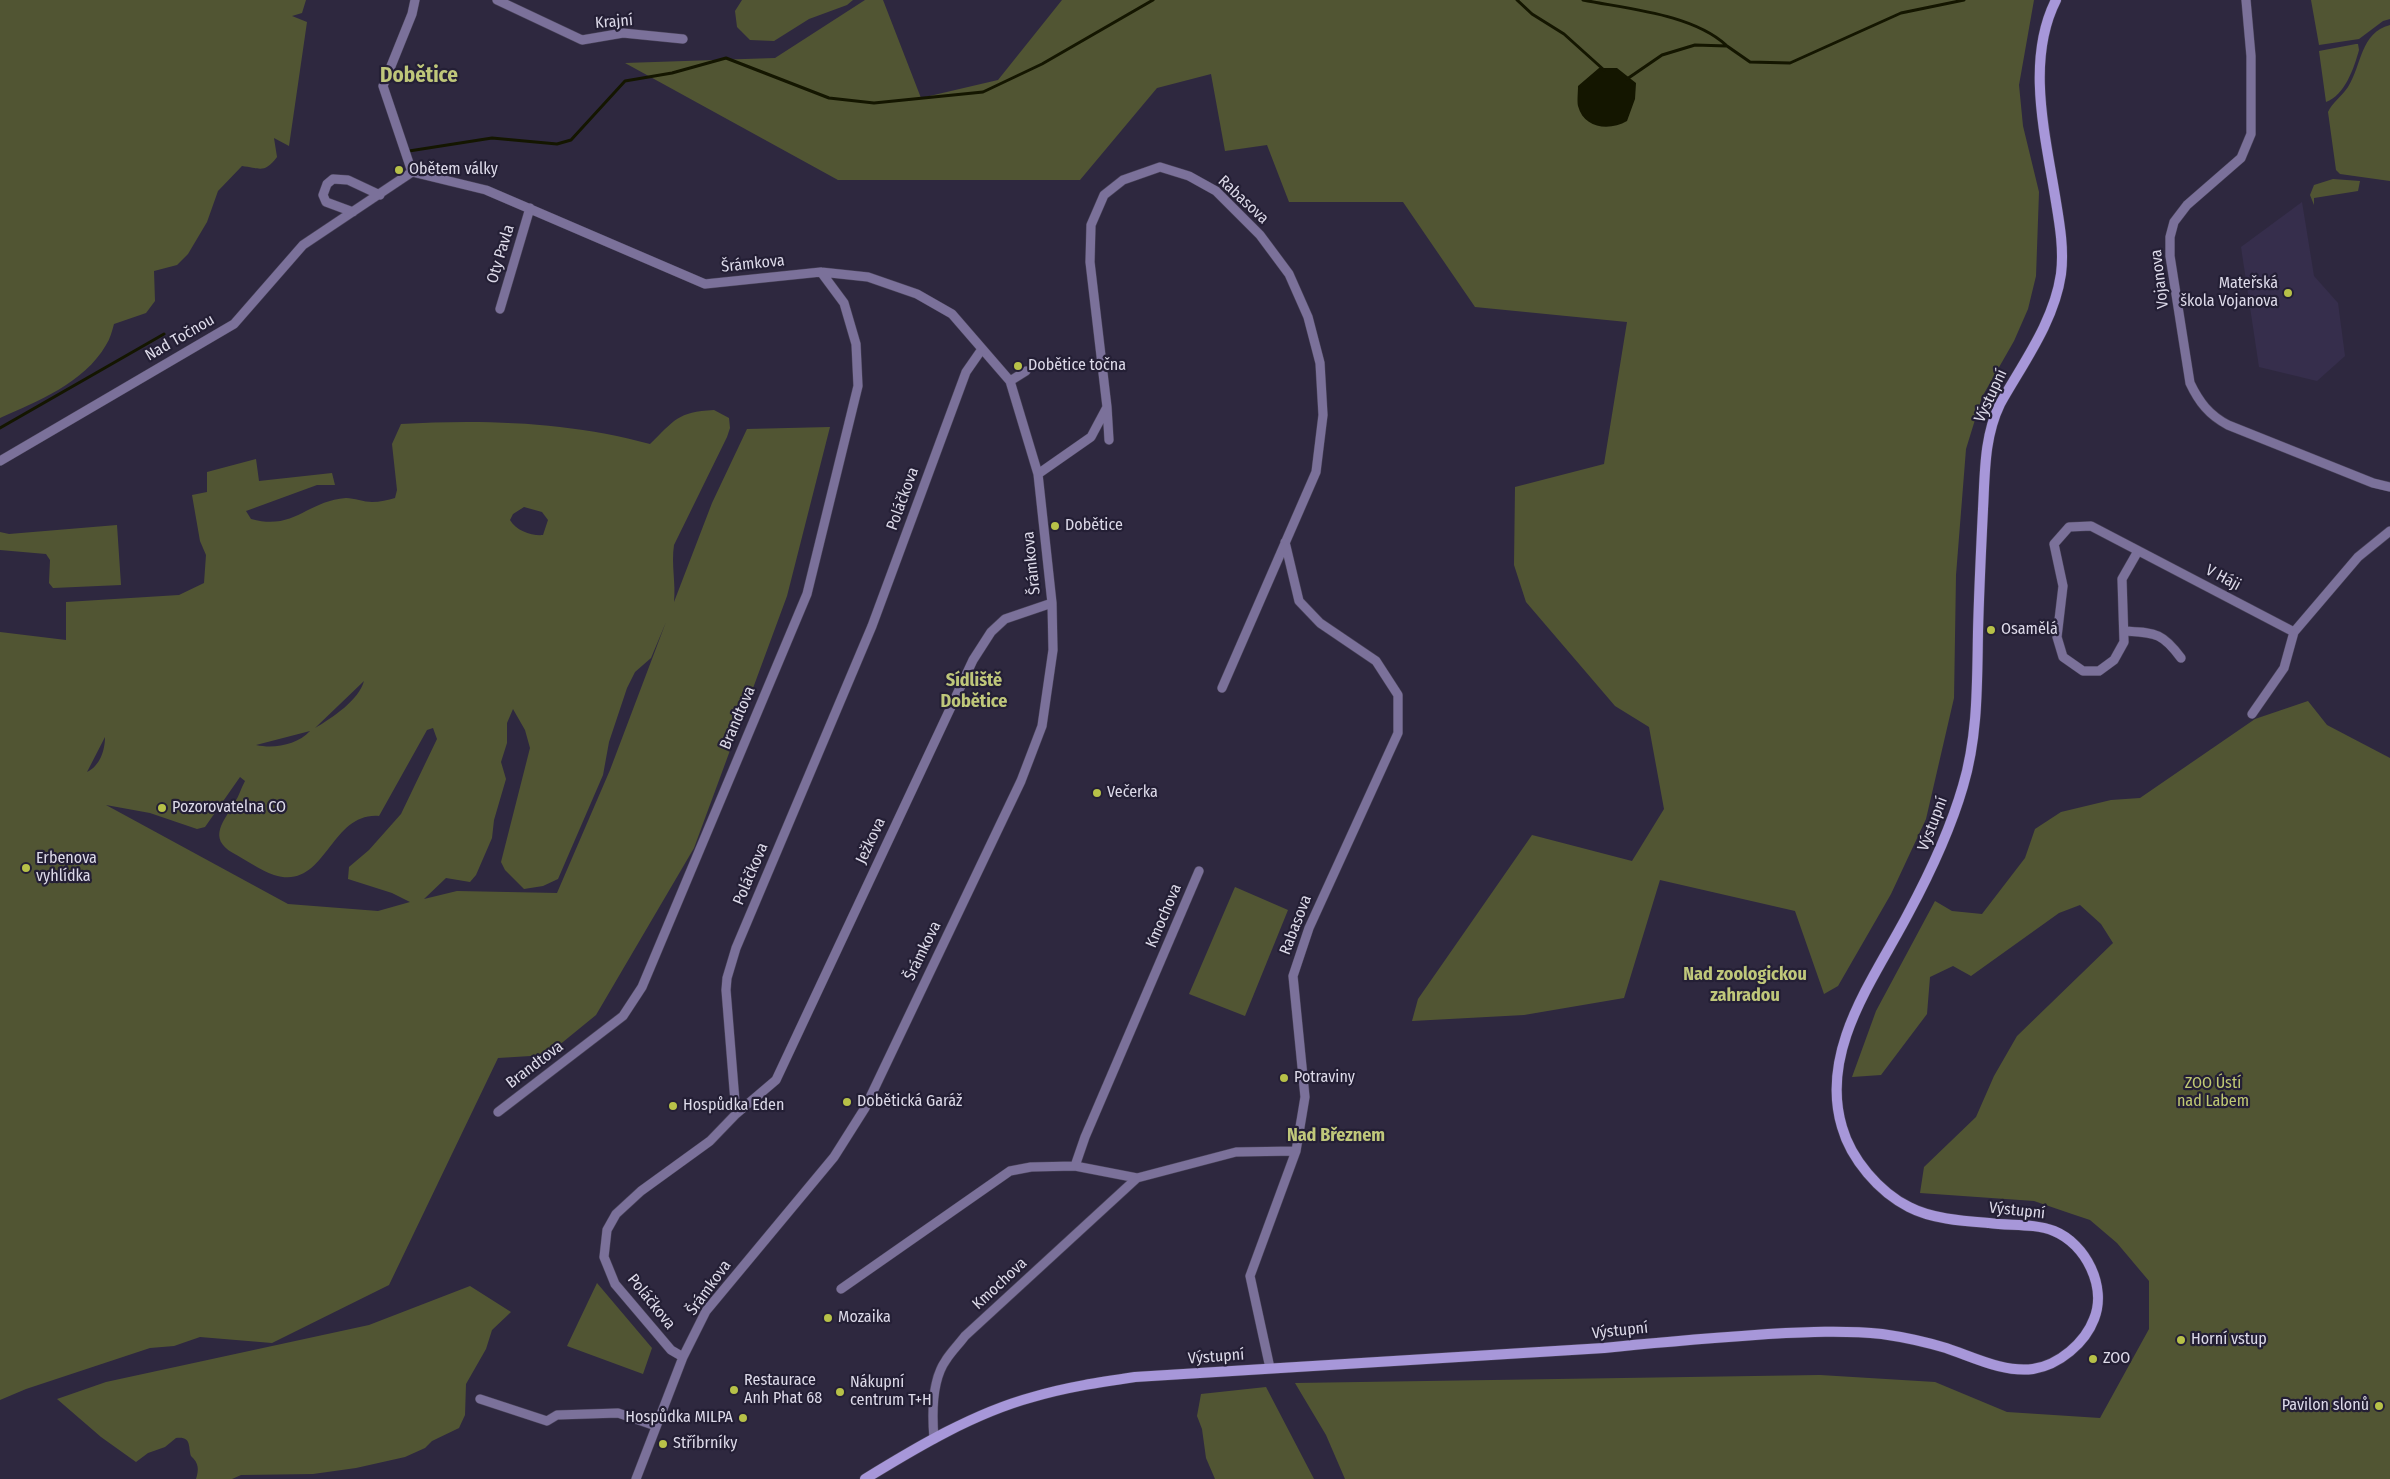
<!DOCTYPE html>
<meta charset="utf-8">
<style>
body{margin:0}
canvas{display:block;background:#2e283f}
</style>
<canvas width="2390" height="1479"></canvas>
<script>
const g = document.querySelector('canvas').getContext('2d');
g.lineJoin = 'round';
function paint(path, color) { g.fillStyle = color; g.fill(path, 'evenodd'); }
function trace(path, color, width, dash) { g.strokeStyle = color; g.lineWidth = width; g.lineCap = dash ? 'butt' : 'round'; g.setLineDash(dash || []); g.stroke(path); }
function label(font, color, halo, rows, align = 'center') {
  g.font = font + ' "Fira Sans Condensed",sans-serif'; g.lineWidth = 4.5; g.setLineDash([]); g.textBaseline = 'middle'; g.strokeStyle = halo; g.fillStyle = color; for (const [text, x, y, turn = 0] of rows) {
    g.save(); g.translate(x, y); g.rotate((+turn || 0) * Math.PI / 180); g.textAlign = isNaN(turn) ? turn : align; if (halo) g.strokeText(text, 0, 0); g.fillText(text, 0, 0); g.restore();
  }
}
const built = new Path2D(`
 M2302,202L2314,276L2338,303L2345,356L2317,381L2259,367L2241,247Z`);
const green = new Path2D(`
 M0,0H306L302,13L292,16L307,22L289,146L274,138L277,157C264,174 260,168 242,166L218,191L207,222L188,254L177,265L154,271L155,301L146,313L114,324C112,331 110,339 106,345C84,383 38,401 0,418Z
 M742,0H853L847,5L809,19L774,41L750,40L737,27L735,11Z
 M865,0H883L921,98L998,80L1062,0H2034L2019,85L2023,126L2039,192L2036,276L2028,309L2014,341L1982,397L1966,449L1956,575L1954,698L1926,819L1891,894L1838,986L1824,994L1795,911L1660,880L1624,998L1524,1015L1412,1021L1418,999L1532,835L1632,861L1664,809L1649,727L1615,706L1526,602L1514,565L1515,487L1604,464L1627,322L1475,307L1403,202H1289L1267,145L1225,151L1211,74L1157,88L1080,180H838L625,63L775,58Z
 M2311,0H2390V19L2383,21L2359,39L2319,45Z
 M2390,25V181L2340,174L2336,170L2328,112C2332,103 2342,96 2348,87C2362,65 2360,33 2390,25Z
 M2356,44H2358L2359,50C2354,68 2345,95 2326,102L2319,51Z
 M2333,179L2360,181L2358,191L2314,198V205L2310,195L2314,185Z
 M714,410L729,418L730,428L727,437L674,545C671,564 676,583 674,602L712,503L747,429L830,427L787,596L694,848L596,1015L547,1055L498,1058L389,1285L272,1343L200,1337L174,1346L150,1348L26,1389L0,1400V632L66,640V602L179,595L204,583L206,555L200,541L192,495L207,492V472L256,459L259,481L332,473L335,485H317L246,511L251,519C295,531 306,501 346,498C354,498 364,502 372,502C380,502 388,500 395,498L397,490L392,444L401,424C483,419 571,422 650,444C675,420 677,412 714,410ZM524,507L542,512L548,520L543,535C532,536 516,531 510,520L513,514ZM666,622L610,770L557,893L457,891L424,899L446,878L470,882L476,875L492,838L494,820L506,779L501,762L507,743V723L513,709L525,730L530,748L501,862L505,870L524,889L543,886L558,879L603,775L609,742L627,688L635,672L651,658ZM364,681C359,700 332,718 315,728ZM433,728L437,739L401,814L369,850L349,867L348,879L392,893L410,902L378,911L288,904L106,805L150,813L197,829L205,827L240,777L245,781C241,788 239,796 235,802C224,821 207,838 233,853C246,860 260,870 274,875C326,892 329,812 379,816L427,730ZM310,731C297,745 274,749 256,745ZM105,737C105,750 100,766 87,772Z
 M117,525L121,585L53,588L49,583L50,560L46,554L0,550V532L9,534Z
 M2308,701L2327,725L2390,758V1479H1345L1326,1435L1295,1383L1820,1375L1935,1382L2007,1412L2100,1418L2149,1329V1281L2117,1243L2090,1220L2072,1214L2034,1201L1920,1193L1924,1167L1976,1117L1994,1076L2017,1036L2113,943L2101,924L2080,905L2059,913L1971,976L1953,966L1930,977L1927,1014L1881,1075L1852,1077L1876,1011L1935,901L1952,911L1982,914L2025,858L2035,829L2061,812L2111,800L2140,798L2255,719Z
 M1235,887L1288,910L1245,1016L1189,994Z
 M597,1283L652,1348L643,1374L567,1346Z
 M470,1286L511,1312L492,1330L486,1349L466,1384L465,1415L459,1428L432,1441L425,1448L405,1457L356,1468L313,1474L241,1475L232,1479H196C199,1470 199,1463 191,1456C188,1447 192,1436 176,1438L165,1447L148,1453L136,1462L101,1437L57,1399L106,1382L369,1325Z
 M1266,1387L1314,1479H1215L1206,1458L1202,1429L1197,1416L1201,1394Z`);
const water = new Path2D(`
 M1599,68H1617L1636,83L1635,99L1627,121C1610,131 1584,129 1578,106C1577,101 1578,92 1578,86Z`);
const stream = new Path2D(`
 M1517,0L1532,14L1564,34L1604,70
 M1583,0C1628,9 1692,14 1726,45
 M1627,79L1662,55L1695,45L1727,46L1750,62L1790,63L1901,13L1964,0
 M409,151L492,138L557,144L571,140L625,81L672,73L726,58L829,98L874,103L983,92L1042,64L1153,0
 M0,428L164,334`);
const street = new Path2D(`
 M497,0L582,40L623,33L683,39
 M2246,0L2251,56V134L2241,158L2187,205L2174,222L2170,237V256L2190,383C2199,402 2209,415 2228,425L2373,483L2390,487
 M412,172L486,190L705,284L821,272L868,277L917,294L952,314L1010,381L1038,474L1052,603L1053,650L1042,726L1021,781L865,1108L834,1157L706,1311L683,1357L636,1479
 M412,172L383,86L412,14L415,0
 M353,212L326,202L323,195L327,184L333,179L348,180L380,195
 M500,309L530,208
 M1010,381L1026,371
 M1107,407L1109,440
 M0,461L234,324L303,245L412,172
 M1038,474L1091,437L1107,407L1090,262L1091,225L1104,195L1123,180L1160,167L1189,176L1216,191L1260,235L1289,274L1308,317L1320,363L1323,415L1316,472L1222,688
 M2138,551L2122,579L2124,642L2114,660L2099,671H2083L2063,657L2057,637L2063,586L2054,544L2069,527L2091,526L2294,632
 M2124,631C2155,633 2162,632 2181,658
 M2252,714L2284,668L2294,632L2358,557L2390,531
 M498,1112L623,1016L642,987L807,594L858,386L856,344L844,303L821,272
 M736,1114L726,990L727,978L736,948L872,626L966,372L982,349
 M1137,1178L1075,1166L1085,1137L1199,871
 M841,1289L1010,1171L1031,1167L1075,1166
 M683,1357L671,1350L615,1284L604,1257L607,1230L616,1214L641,1191L710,1141L736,1114L776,1080L973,660L991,632L1005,619L1052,603
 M1270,1368L1250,1276L1296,1151L1305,1097L1293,976L1309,928L1398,733V695L1376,661L1320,623L1299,601L1285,542
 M480,1399L547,1421L557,1415L618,1413L656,1426
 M934,1439C932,1415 931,1381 946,1360C951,1352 959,1344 965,1336L1137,1178L1236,1152L1296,1151`);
const secondary = new Path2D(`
 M865,1479C917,1447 974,1413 1033,1397C1067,1387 1101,1382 1135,1377L1604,1348C1659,1342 1713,1338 1768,1334C1806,1332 1844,1330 1882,1334C1903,1337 1926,1342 1946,1348C1973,1357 2004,1373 2033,1369C2059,1365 2085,1343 2094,1319C2107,1287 2086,1244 2054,1231C2034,1223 2010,1226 1989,1223C1963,1221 1932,1219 1909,1207C1879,1192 1851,1159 1842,1127C1819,1050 1874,979 1908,914C1930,873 1950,831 1963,786C1978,736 1977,684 1978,632C1979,591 1981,550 1983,509C1985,473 1984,437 2000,404C2023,363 2054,322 2061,274C2064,250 2060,226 2056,202C2046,138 2025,61 2056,0`);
const markers = [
 [399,170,5,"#b7c148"],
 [2288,293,5,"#b7c148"],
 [1018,366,5,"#b7c148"],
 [1055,526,5,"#b7c148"],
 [1991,630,5,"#b7c148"],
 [1097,793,5,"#b7c148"],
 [162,808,5,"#b7c148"],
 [26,868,5,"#b7c148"],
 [1284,1078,5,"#b7c148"],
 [847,1102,5,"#b7c148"],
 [673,1106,5,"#b7c148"],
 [828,1318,5,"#b7c148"],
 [2181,1340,5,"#b7c148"],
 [2093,1359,5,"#b7c148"],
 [734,1390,5,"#b7c148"],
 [840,1392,5,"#b7c148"],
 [2379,1406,5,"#b7c148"],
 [743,1418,5,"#b7c148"],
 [663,1444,5,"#b7c148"]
];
const streetNames = [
 ["Krajní",614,22,-5],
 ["Rabasova",1243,200,43],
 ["Oty Pavla",501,254,-73],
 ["Šrámkova",753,264,-6],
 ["Vojanova",2160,279,-97],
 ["Nad Točnou",180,338,-30],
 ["Výstupní",1991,396,-65],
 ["Poláčkova",903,499,-70],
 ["Šrámkova",1032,563,-96],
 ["V Háji",2223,578,28],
 ["Brandtova",738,718,-67],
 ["Výstupní",1933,824,-69],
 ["Ježkova",871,841,-65],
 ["Poláčkova",751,874,-67],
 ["Kmochova",1164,916,-67],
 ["Rabasova",1296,925,-69],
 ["Šrámkova",923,951,-64],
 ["Brandtova",535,1065,-37],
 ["Výstupní",2017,1211,6],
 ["Kmochova",1000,1284,-43],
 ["Šrámkova",709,1288,-54],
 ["Poláčkova",651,1302,51],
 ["Výstupní",1620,1331,-6],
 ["Výstupní",1216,1357,-4]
];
const poiNames = [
 ["Obětem války",409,170],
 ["Mateřská",2278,284,"right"],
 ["škola Vojanova",2278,302,"right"],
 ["Dobětice točna",1028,366],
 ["Dobětice",1065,526],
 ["Osamělá",2001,630],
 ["Večerka",1107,793],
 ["Pozorovatelna CO",172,808],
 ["Erbenova",36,859],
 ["vyhlídka",36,877],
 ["Potraviny",1294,1078],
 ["Dobětická Garáž",857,1102],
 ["Hospůdka Eden",683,1106],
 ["Mozaika",838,1318],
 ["Horní vstup",2191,1340],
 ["ZOO",2103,1359],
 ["Restaurace",744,1381],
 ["Anh Phat 68",744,1399],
 ["Nákupní",850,1383],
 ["centrum T+H",850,1401],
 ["Pavilon slonů",2369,1406,"right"],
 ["Hospůdka MILPA",733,1418,"right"],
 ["Stříbrníky",673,1444]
];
const parkNames = [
 ["ZOO Ústí",2213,1084],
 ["nad Labem",2213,1102]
];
const neighbourhoodNames = [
 ["Sídliště",974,681],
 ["Dobětice",974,702],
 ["Nad zoologickou",1745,975],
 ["zahradou",1745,996],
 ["Nad Březnem",1336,1136]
];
const districtNames = [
 ["Dobětice",419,76]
];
paint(built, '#362e4c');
paint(green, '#515533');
paint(water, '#141600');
trace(stream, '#141600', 3);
trace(street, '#4a445a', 10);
trace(secondary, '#4a445a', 11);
trace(street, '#7b719a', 9);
trace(secondary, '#a797d9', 10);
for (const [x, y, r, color] of markers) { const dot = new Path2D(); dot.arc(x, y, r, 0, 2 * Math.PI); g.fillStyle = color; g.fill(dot); trace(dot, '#241f35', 2); }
label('16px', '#dddae9', '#241f35', streetNames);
label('16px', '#dddae9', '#241f35', poiNames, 'left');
label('16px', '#c0c973', '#241f35', parkNames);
label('bold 18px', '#bfc77a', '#241f35', neighbourhoodNames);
label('bold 21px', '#bfc77a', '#241f35', districtNames);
</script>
